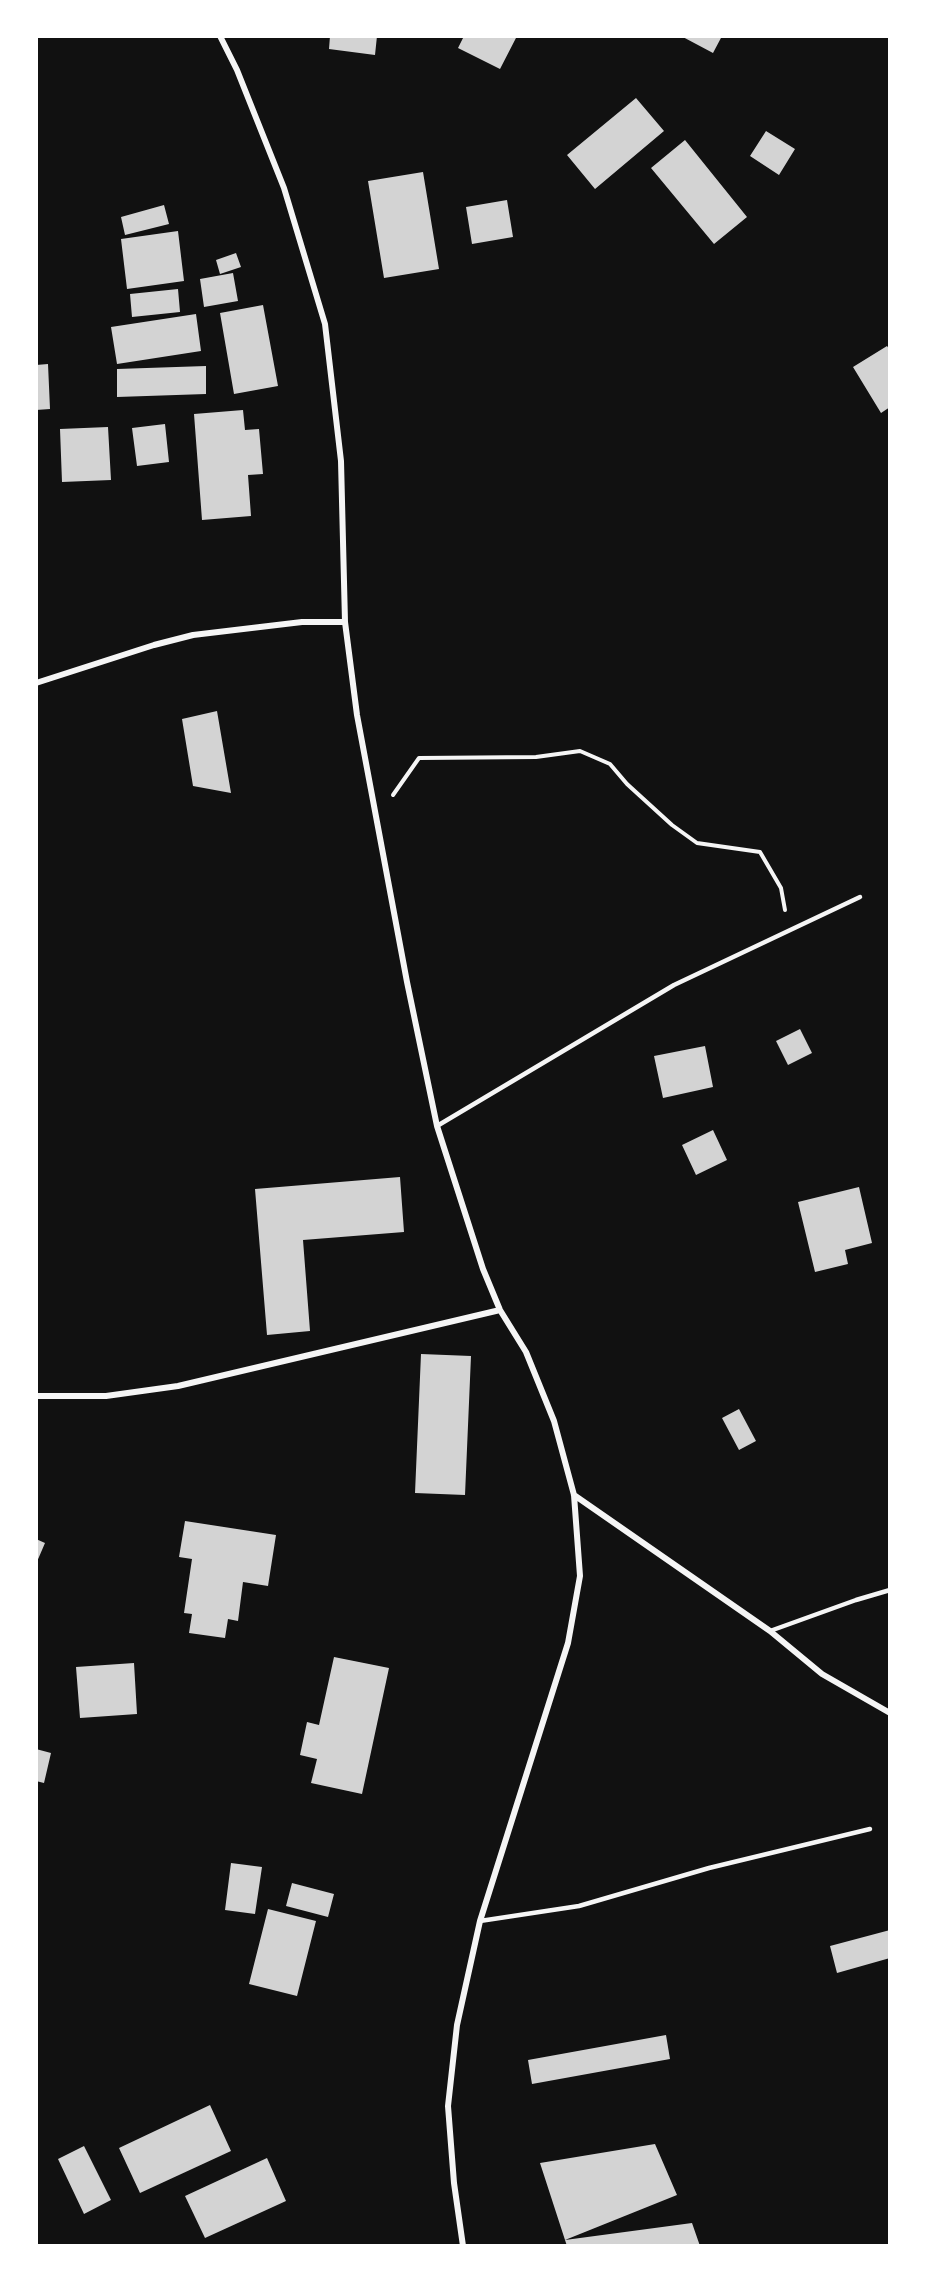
<!DOCTYPE html>
<style>
body{margin:0}
#map{position:relative;width:926px;height:2282px;overflow:hidden;background:#111;font-family:Barlow,sans-serif}
canvas{display:block}
.frame{position:absolute;inset:0;border:38px solid #fff;pointer-events:none}
</style>
<div id="map">
<canvas width="926" height="2282"></canvas>
<div class="frame"></div>
</div>
<script>
const g = document.querySelector('canvas').getContext('2d');
g.lineJoin = 'round';
function paint(path, color) { g.fillStyle = color; g.fill(path, 'evenodd'); }
function trace(path, color, width, dash) { g.strokeStyle = color; g.lineWidth = width; g.lineCap = dash ? 'butt' : 'round'; g.setLineDash(dash || []); g.stroke(path); }
const building = new Path2D(`
 M330,36H377L375,55L329,49Z
 M464,36H517L500,69L458,48Z
 M681,36H722L713,53Z
 M636,98L664,131L595,189L567,155Z
 M766,131L795,149L779,175L750,156Z
 M685,140L747,217L714,244L651,168Z
 M423,172L439,269L384,278L368,181Z
 M507,200L513,237L472,244L466,207Z
 M164,205L169,224L125,235L121,217Z
 M178,231L184,281L127,289L121,239Z
 M236,253L241,267L220,274L216,260Z
 M233,273L238,301L204,307L200,279Z
 M178,289L180,312L132,317L130,294Z
 M263,305L278,386L234,394L220,313Z
 M196,314L201,351L117,364L111,327Z
 M887,346L890,350V407L881,413L853,367Z
 M48,364L50,409L36,410V365Z
 M206,366V394L117,397V369Z
 M243,410L245,430L259,429L263,474L248,475L251,516L202,520L194,414Z
 M165,424L169,462L137,466L132,428Z
 M108,427L111,480L62,482L60,429Z
 M217,711L231,793L193,786L182,719Z
 M800,1029L812,1053L788,1065L776,1041Z
 M705,1046L713,1087L663,1098L654,1056Z
 M713,1130L727,1160L696,1175L682,1145Z
 M400,1177L404,1232L303,1240L310,1331L267,1335L255,1189Z
 M859,1187L872,1243L845,1250L848,1264L815,1272L798,1202Z
 M421,1354L471,1356L465,1495L415,1493Z
 M739,1409L756,1441L739,1450L722,1418Z
 M185,1521L276,1535L268,1586L243,1582L238,1621L228,1619L225,1638L189,1633L192,1614L184,1613L192,1559L179,1557Z
 M36,1539L45,1543L36,1564Z
 M334,1657L389,1668L362,1794L311,1783L317,1759L300,1755L307,1722L319,1725Z
 M134,1663L137,1714L80,1718L76,1667Z
 M36,1749L51,1753L44,1783L36,1781Z
 M231,1863L262,1867L255,1914L225,1910Z
 M292,1883L334,1894L328,1917L286,1906Z
 M268,1909L316,1921L297,1996L249,1984Z
 M890,1930V1958L837,1973L830,1946Z
 M666,2035L670,2059L532,2084L528,2060Z
 M210,2105L231,2151L140,2193L119,2148Z
 M655,2144L677,2195L565,2240L540,2163Z
 M84,2146L111,2200L84,2214L58,2159Z
 M267,2158L286,2201L205,2238L185,2196Z
 M692,2223L700,2246H567L565,2240Z`);
const path = new Path2D(`
 M393,795L419,758L536,757L580,751L610,764L627,784L672,825L697,843L760,852L781,888L785,910`);
const service = new Path2D(`
 M437,1126L674,985L860,897
 M770,1631L856,1600L890,1590
 M480,1921L579,1906L709,1868L870,1829`);
const minor = new Path2D(`
 M220,36L237,70L284,188L325,324L341,461L345,622L357,715L407,982L437,1126L483,1269L500,1310L526,1352L554,1421L574,1495L580,1576L568,1643L480,1921L457,2025L448,2106L454,2183L463,2246
 M36,683L154,645L193,635L302,622H345
 M36,1396H106L178,1386L500,1310
 M574,1495L770,1631L822,1674L890,1713`);
paint(building, '#d3d3d3');
trace(path, '#f5f5f5', 4);
trace(service, '#f5f5f5', 4.5);
trace(minor, '#f5f5f5', 6);
</script>
